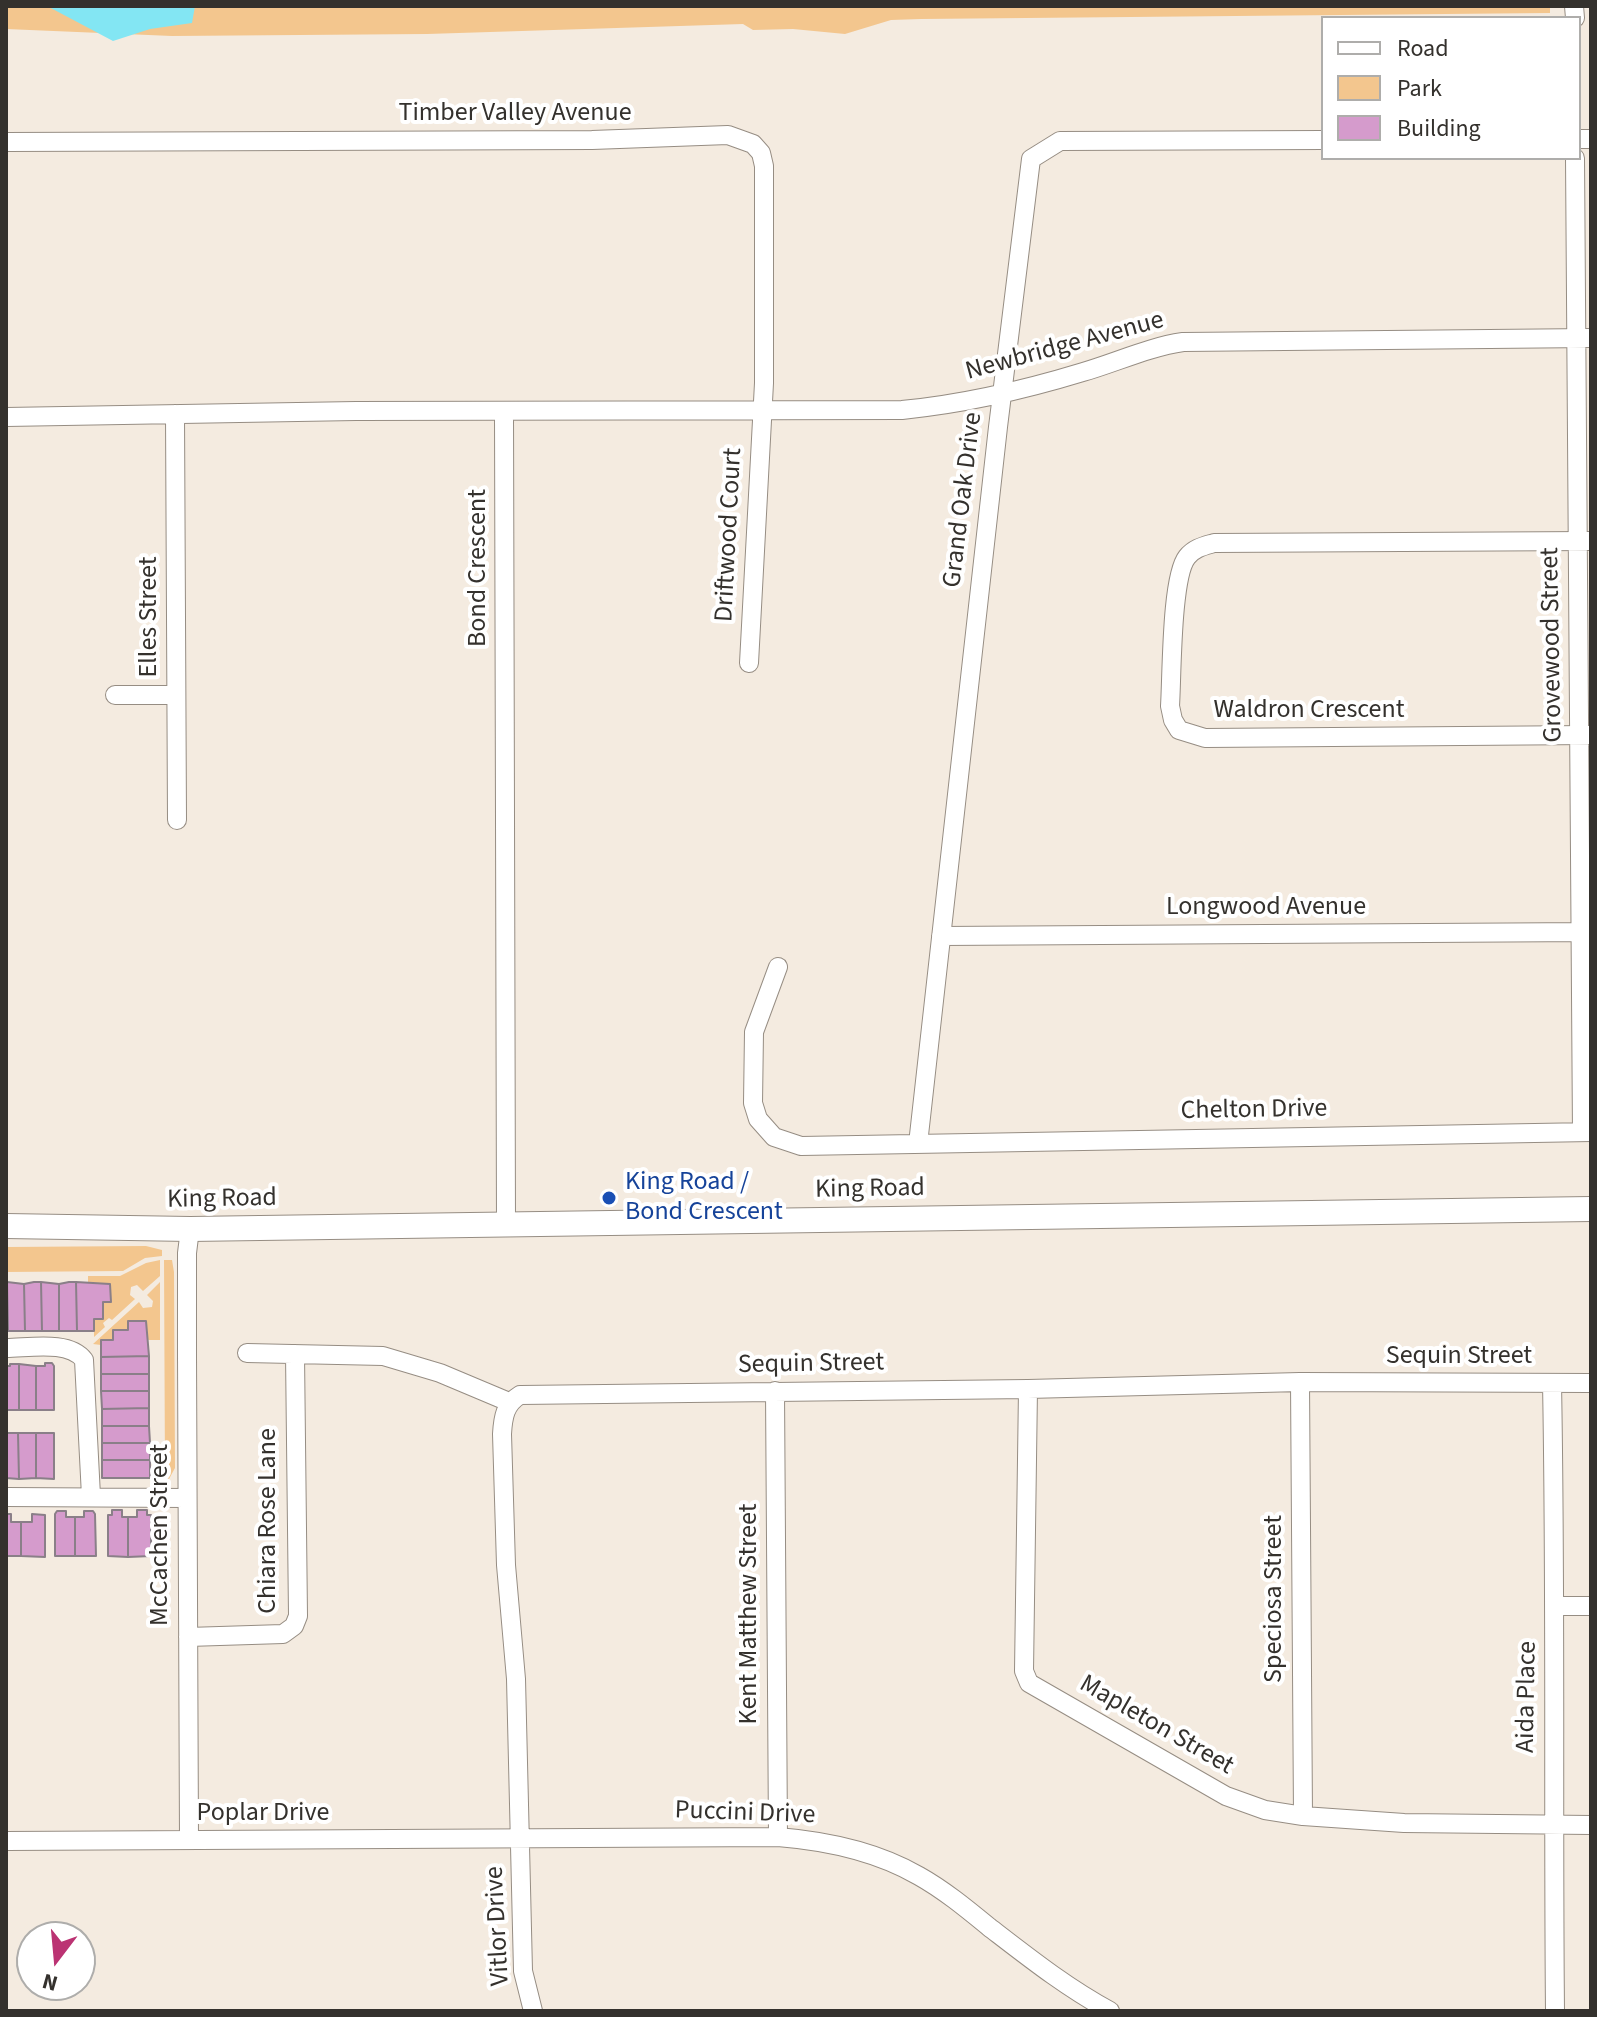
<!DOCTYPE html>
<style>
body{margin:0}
#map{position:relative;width:1597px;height:2017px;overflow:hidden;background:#f4ebe0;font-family:"Source Sans 3",sans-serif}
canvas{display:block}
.frame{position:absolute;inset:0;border:8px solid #34312d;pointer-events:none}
.legend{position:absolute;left:1321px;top:16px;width:260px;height:144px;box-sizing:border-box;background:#fff;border:2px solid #aeadab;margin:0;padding:10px 14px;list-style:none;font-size:24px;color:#34312d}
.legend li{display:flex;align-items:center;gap:16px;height:40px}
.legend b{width:40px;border:2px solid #aeadab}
.north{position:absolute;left:16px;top:1921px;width:80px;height:80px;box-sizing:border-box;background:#fff;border:2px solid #aeadab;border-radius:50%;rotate:196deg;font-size:22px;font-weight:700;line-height:32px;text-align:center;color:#34312d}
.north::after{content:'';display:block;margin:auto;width:28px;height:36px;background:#bb3373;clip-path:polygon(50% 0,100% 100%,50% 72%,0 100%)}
</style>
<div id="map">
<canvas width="1597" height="2017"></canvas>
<div class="frame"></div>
<ul class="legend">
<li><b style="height:10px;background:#fff"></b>Road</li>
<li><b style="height:22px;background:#f3c68e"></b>Park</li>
<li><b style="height:22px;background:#d59bcc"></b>Building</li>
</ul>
<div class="north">N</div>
</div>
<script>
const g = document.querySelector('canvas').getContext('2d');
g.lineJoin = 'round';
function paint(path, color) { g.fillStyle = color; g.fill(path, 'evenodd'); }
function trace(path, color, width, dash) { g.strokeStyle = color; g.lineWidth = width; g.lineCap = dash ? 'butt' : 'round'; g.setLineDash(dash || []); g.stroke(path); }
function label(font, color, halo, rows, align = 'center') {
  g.font = font + ' "Source Sans 3",sans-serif'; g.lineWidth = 8; g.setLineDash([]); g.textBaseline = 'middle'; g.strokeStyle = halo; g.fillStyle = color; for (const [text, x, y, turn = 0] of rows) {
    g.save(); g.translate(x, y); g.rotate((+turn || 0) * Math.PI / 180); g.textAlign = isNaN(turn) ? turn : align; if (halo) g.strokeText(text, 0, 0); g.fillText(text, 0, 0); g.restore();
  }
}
const green = new Path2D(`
 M6,6H1550V13L921,19L891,20L845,34L793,29L753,30L743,24L427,34L172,36L6,29Z
 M146,1246L162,1250V1256L145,1258L123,1271L6,1272V1247Z
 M160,1260V1276L143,1291L137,1285L131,1287L130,1295L135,1299L112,1320L109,1318L103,1323L105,1327L94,1337V1319H103V1302L111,1301L110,1284H88V1276H120L146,1263Z
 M164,1260H172L174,1272L175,1468L169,1479L165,1477Z
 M160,1282V1340H149L128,1330L113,1340H102L101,1345L93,1344L139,1302L143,1308L152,1307L153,1301L147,1295Z`);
const water = new Path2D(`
 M47,6H195L192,23L150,29L113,41Z`);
const building = new Path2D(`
 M7,1282L24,1284L25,1331H8Z
 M34,1282H41L42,1331H25L24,1284Z
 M41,1282L59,1284V1331H42Z
 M69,1282H76L77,1331H59V1284Z
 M76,1282L110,1284L111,1302H103V1319H94V1331H77Z
 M128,1321H146L149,1356L101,1357V1340H113V1330H128Z
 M149,1356V1374H101V1357Z
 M45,1363H52L54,1366V1410H36V1366H45Z
 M10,1364H19V1410H6V1366H10Z
 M19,1364L36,1366V1410H19Z
 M101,1374H149V1391H101Z
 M101,1391H149V1408L102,1409Z
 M149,1408V1426H102V1409Z
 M102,1426H149L150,1443H102Z
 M6,1433H18L19,1479L6,1478Z
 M18,1433H36V1478L19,1479Z
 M36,1433H54V1479L36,1478Z
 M102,1443H150V1460H102Z
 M102,1460H150V1478H102Z
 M112,1510H122V1517H128V1557L108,1556V1515H112Z
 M137,1510H147V1515H151V1556L128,1557V1517H137Z
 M57,1511H66V1517H75V1556H55V1514Z
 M84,1511H93L95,1514L96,1556H75V1517H84Z
 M6,1514H11V1522H21V1556H6Z
 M32,1514L45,1515V1557L21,1556V1522H32Z`);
const street = new Path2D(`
 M1574,6L1575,18
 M1579,139H1591
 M6,142L592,140L728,135L753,144L761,153L764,166V383L749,663
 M1575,158L1582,1132
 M504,412L506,1223
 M175,414L177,820
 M6,417L356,411L902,410C963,404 1024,390 1083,372C1117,362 1149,347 1183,342L1591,338
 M1591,541L1214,543C1204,546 1194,548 1187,557C1171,577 1172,677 1170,706L1173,720L1179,730L1205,738L1591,735
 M115,695H176
 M941,936L1588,932
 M778,967L754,1032L753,1103L758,1119L774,1137L801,1146L1591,1132
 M918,1144L998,427L1031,159L1060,141L1323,140
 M6,1348C29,1348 69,1340 84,1360L91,1496
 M247,1353L383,1356L440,1373L509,1402
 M1300,1382L1303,1816
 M1552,1383C1556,1593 1553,1802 1555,2011
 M1028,1389L1024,1671L1029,1683L1226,1796L1265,1810L1303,1816L1404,1823L1591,1825
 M775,1391L778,1837
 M6,1497L187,1498
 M1556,1606H1591
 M188,1637L283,1634L294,1626L298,1616L295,1354
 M189,1840L187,1354V1253L190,1229
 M6,1841L778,1837C827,1841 876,1851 919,1876C944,1890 967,1909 989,1927C1028,1957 1067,1988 1110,2011
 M533,2011L523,1971L516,1679L506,1565L502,1434C503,1417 505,1404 520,1395L1028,1389L1300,1382L1591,1383`);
const secondary = new Path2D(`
 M6,1226L190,1229L1591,1209`);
const markers = [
 [609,1198,8,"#1a4fb4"]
];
const streetNames = [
 ["Timber Valley Avenue",515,114],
 ["Newbridge Avenue",1065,347,-15],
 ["Grand Oak Drive",964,500,-83],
 ["Driftwood Court",730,535,-87],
 ["Bond Crescent",479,568,-90],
 ["Elles Street",150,617,-90],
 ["Grovewood Street",1553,645,-91],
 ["Waldron Crescent",1309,711],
 ["Longwood Avenue",1266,908],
 ["Chelton Drive",1254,1111,-1],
 ["King Road",870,1190,-1],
 ["King Road",222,1200,-1],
 ["Sequin Street",1459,1357],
 ["Sequin Street",811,1365,-1],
 ["Chiara Rose Lane",269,1521,-90],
 ["McCachen Street",161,1535,-90],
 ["Speciosa Street",1275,1599,-90],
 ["Kent Matthew Street",750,1614,-90],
 ["Aida Place",1528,1697,-89],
 ["Mapleton Street",1156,1726,30],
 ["Poplar Drive",263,1814],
 ["Puccini Drive",745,1814,2],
 ["Vitlor Drive",499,1926,-93]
];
const transitNames = [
 ["King Road /",625,1183],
 ["Bond Crescent",625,1213]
];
paint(green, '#f3c68e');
paint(water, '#83e6f3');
paint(building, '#d59bcc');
trace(building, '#8a7f88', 2);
trace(street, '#968d83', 20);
trace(secondary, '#968d83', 26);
trace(street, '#fff', 18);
trace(secondary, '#fff', 24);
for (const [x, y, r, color] of markers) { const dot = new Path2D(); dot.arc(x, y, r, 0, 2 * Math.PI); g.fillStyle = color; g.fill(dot); trace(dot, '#fff', 3); }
label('26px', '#34312d', '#fff', streetNames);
label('26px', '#164399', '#fff', transitNames, 'left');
</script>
